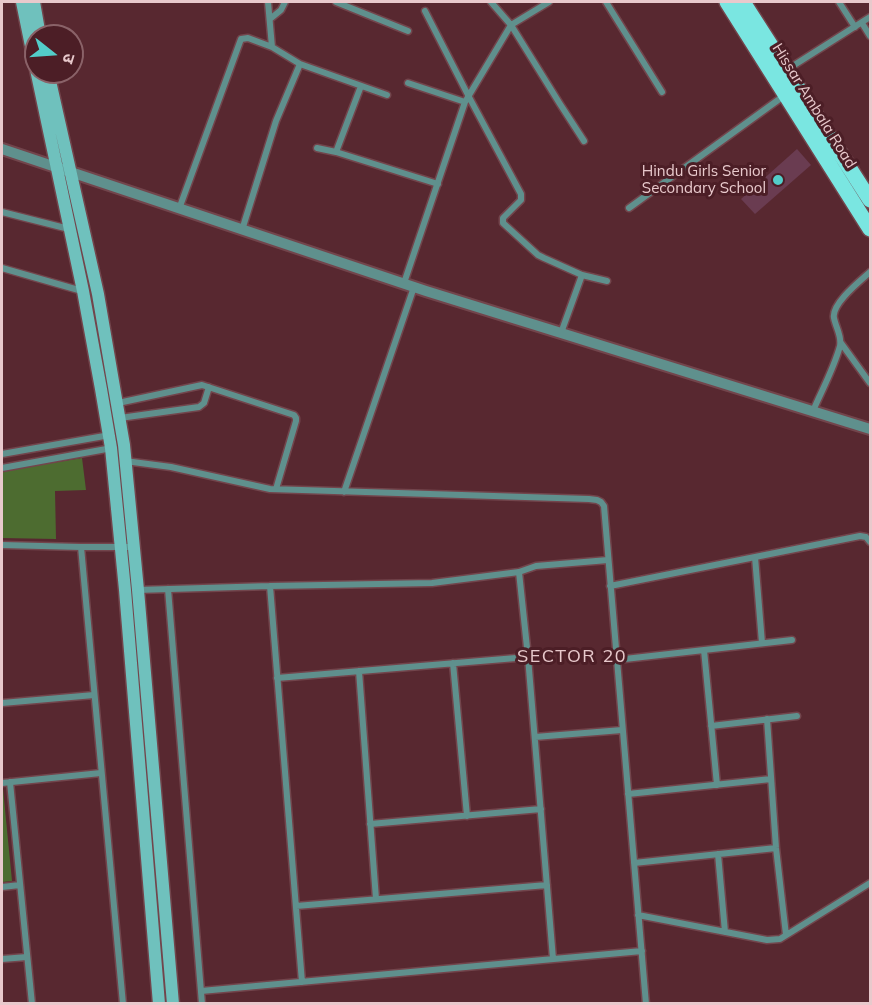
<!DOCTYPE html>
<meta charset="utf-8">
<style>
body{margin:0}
#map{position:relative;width:872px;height:1005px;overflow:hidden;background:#582830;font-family:Mulish,"Noto Sans Devanagari",sans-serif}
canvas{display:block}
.frame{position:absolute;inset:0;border:3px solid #e8c9cc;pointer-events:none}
.north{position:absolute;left:24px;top:24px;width:60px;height:60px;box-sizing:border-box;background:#4c1e26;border:2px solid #8a6268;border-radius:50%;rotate:107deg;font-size:16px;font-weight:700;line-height:24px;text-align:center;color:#e8c9cc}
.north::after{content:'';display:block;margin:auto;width:21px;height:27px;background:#53cdc9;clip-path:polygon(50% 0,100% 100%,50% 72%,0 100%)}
</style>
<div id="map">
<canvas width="872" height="1005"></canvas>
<div class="frame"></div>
<div class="north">उ</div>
</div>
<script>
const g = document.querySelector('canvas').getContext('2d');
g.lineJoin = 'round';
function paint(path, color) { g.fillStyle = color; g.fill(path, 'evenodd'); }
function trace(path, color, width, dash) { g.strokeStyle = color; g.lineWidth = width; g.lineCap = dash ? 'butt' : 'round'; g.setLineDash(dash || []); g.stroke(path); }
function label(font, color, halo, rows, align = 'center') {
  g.font = font + ' Mulish,sans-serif'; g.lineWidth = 6; g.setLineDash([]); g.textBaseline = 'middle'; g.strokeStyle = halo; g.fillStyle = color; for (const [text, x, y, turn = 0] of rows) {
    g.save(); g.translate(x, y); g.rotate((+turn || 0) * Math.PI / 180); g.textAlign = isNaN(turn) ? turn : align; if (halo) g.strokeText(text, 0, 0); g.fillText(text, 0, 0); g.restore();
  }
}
const green = new Path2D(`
 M82,458L86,490L55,491L56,539L2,538V471Z
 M2,789H3L12,881L2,882Z`);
const building = new Path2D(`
 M797,149L811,165L755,214L741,199Z`);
const minor = new Path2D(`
 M268,2L272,47
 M336,2L408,31
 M491,2L511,25L560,104L584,141
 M606,2L662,92
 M839,2L855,27
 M425,11L469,97L521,194V200L503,218V223L538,255L544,258L582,275L607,281
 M270,19L281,10L285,2
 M862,23L870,36
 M788,69L870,17
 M408,83L465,102
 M317,148L336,152L438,184
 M336,152L361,86
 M629,208L785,95
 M179,209L241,39L248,38L272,47L300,64L387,95
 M2,212L69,229
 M242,230L276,121L300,64
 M2,268L82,291
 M404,283L465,102L511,25L549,2
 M561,333L582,275
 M841,343L870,383
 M118,403L202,385L294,415L296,418V421L276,489
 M813,411C822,390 834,368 840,346C842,336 836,328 834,318C831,304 860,281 870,272
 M120,418L199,407L204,403L209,387
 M2,454L110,435
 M125,461L171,467L270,489L589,499L597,500L601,502L604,506L646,1004
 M2,468L112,448
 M344,492L414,287
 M2,545L81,547H133
 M81,547L123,1004
 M755,557L762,643
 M519,572L528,657L553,959
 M270,586L302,982
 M610,586L860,536L866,537L870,542
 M168,589L202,1004
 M137,590L270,586L432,583L519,572L536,566L608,560
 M704,650L717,785
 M616,660L792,640
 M453,663L467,816
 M359,671L376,899
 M277,678L528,657
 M2,703L94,695
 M767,719L776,848L786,935
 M711,726L797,716
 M535,737L622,730
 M10,782L32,1004
 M2,783L101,773
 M628,794L771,779
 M370,824L541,809
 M718,854L725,932
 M634,863L776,848
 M2,887L20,885
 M296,906L547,885
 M638,915L767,940L780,939L870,883
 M2,959L27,957
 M201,991L642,951`);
const tertiary = new Path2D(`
 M2,149L426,291L870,429`);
const secondary = new Path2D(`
 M22,2L31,46L83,291L101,389L111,448L125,590L159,1004
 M34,2L40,36
 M48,72L98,294L124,445L138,590L173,1004`);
const primary = new Path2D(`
 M727,2L870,229
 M743,2L870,200`);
const markers = [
 [778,180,6,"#53cdc9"]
];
const streetNames = [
 ["Hissar Ambala Road",814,106,58]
];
const poiNames = [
 ["Hindu Girls Senior",766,171],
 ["Secondary School",766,188]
];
const quarterNames = [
 ["SECTOR 20",572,657]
];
paint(green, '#4d6c30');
paint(building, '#6a3c51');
trace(minor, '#72454c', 9);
trace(tertiary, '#72454c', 14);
trace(secondary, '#72454c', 15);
trace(primary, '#72454c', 18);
trace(minor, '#5f908d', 6);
trace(tertiary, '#5f908d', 10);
trace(secondary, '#6fc1bd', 12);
trace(primary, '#7ae6e1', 15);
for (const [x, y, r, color] of markers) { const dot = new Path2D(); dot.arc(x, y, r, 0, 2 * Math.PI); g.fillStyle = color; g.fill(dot); trace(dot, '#4c1e26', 2); }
label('15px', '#e8c9cc', '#4c1e26', streetNames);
label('15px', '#e8c9cc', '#4c1e26', poiNames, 'right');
g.letterSpacing = '1.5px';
label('18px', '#e8c9cc', '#4c1e26', quarterNames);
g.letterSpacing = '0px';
</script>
